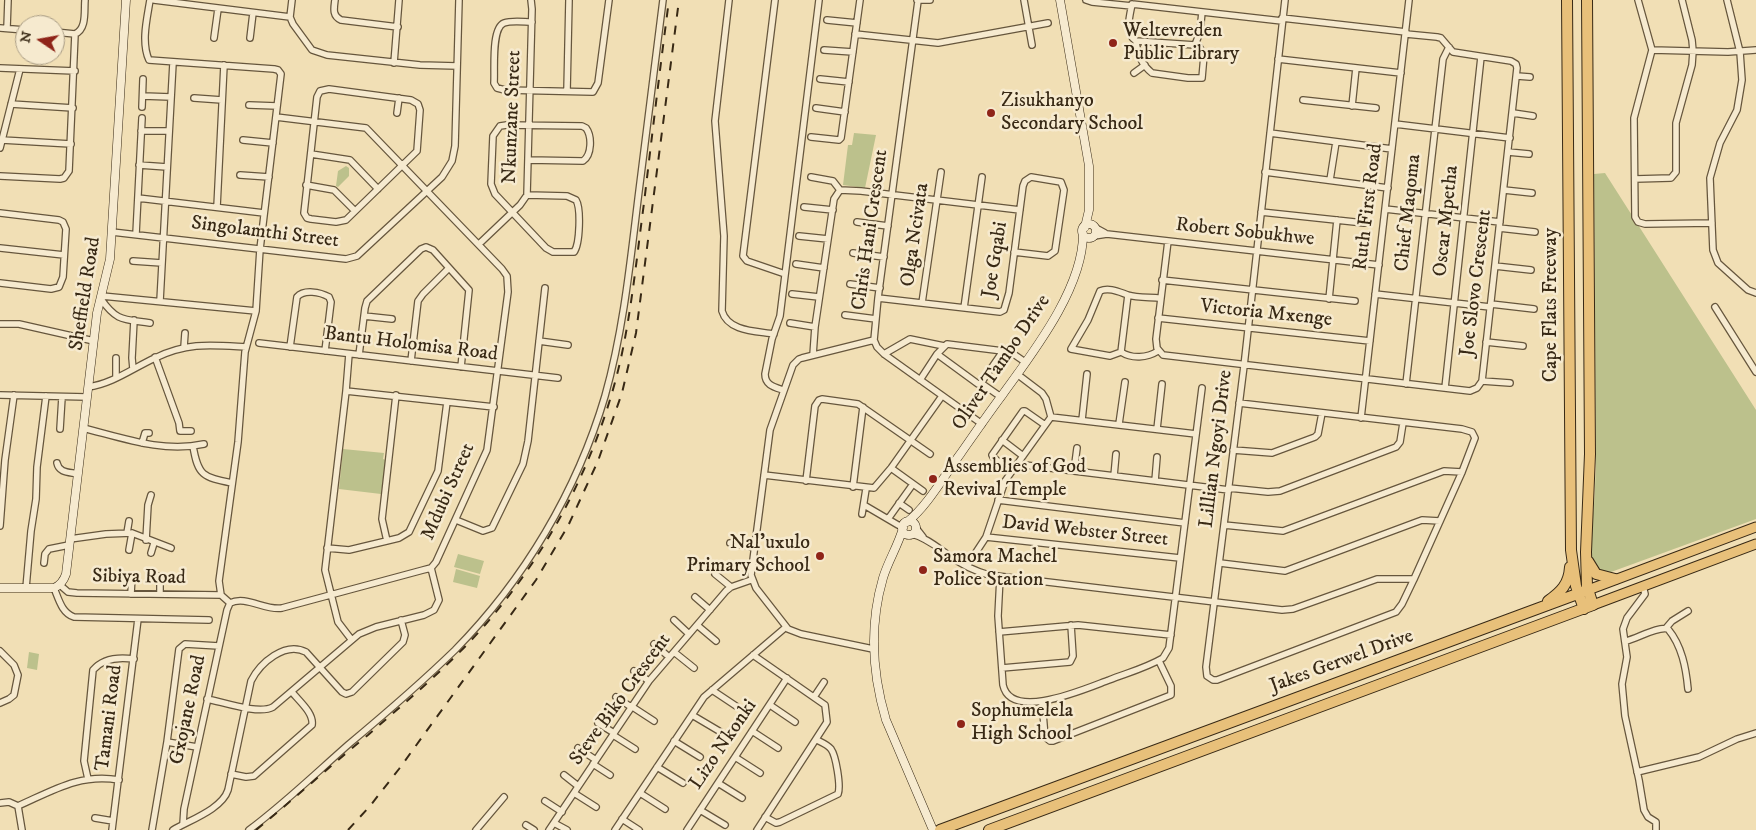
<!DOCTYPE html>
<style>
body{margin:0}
#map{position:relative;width:1756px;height:830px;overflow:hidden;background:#f1dfb5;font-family:"IM FELL DW Pica",serif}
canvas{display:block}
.north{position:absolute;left:15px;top:15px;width:50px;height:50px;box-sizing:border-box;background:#f6eacf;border:1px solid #aa9d85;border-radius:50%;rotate:282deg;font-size:14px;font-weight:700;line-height:20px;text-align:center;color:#382915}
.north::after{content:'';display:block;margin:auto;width:18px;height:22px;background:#8f2418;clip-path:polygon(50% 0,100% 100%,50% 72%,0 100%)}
</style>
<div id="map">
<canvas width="1756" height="830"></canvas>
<div class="north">N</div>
</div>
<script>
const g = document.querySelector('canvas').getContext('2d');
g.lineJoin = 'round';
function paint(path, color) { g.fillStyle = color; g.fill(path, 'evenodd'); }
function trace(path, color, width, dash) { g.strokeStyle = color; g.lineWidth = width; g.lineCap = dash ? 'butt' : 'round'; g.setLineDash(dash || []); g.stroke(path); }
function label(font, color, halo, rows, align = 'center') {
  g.font = font + ' "IM FELL DW Pica",serif'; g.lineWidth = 5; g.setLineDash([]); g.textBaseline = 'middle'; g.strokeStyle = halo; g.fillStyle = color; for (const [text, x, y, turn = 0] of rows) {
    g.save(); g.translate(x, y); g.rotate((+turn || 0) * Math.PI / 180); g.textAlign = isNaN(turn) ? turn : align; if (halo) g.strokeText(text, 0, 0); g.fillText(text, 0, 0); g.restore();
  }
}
const green = new Path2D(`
 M854,133L876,135L865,188L843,185L848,145H852Z
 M346,166L349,168V176L338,187L336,186L338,171Z
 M1605,173L1756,410V519L1611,572C1603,572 1595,568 1592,561C1586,548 1593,520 1594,505C1595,493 1595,481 1596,469L1594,174Z
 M343,449L384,453L383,459L386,460L381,494L339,489Z
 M458,554L484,561L480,574L454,567Z
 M456,569L480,576L477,588L453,582Z
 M29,652L39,654L37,670L27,668Z`);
const street = new Path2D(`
 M150,0C147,19 141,42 149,60L274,69L278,70L281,74L260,249L256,311L245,352L238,442L219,581L221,595L230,603
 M154,0L290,17
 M292,0L290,17L293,24L312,50L327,55L420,65L457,66
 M335,0C334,8 332,16 341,20L398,27
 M729,0L715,121L724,236L722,311C728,332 757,331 774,334
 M775,0L743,256L747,261L785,274
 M917,0H930
 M1024,0L1032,45
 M1086,0L1092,2L1132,6
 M1638,0L1652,50
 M1727,0L1740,52L1742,80L1737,110L1720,143L1710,178L1713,250L1718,263L1748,290L1756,293
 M918,1L878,298L874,340L877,347L884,354L982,424
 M1132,4L1282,21
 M1132,4C1130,15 1124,34 1136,41
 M1282,18L1406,32
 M827,20L857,23
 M532,22C524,22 512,20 504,23C491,28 495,70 494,83L497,88L505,90L593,92L598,83L609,0
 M0,28L25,30
 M7,28L8,0
 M55,32L75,34
 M75,34C87,29 84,11 85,0
 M855,34L938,43L1048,23
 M214,38L218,9
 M250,38L253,13
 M1136,41L1195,45L1200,32L1202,12
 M1136,41C1137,53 1142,65 1152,73L1188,78H1202
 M1197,43L1204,55L1202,78
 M824,50L853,52
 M1652,50L1634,118L1635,217L1638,222L1645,224L1712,223
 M1652,50L1728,52L1756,50
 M1278,59L1401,73
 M394,63L399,0
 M0,68L75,71
 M1134,73L1145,65
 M1517,76L1530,77
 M820,79L849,82
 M329,89L411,100L418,104L420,110L417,151L346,220L336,222L311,219L307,218L304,213L317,97L320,91Z
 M567,91L569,0
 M143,96L171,97
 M194,98L222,100
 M1303,100L1376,108
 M11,104L73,108
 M249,105L277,106
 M1352,106L1356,68
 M142,107L143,79
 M816,108L845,112
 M397,113L399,98
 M1513,113L1533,116
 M1395,124L1510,138
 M141,131H169
 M1270,133L1392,149
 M811,137L839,140L841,138L860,0
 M2,140L71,144
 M243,140L273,143
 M0,148L20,69
 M1508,152L1529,154
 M311,154L350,160L378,189
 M139,165L167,167
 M1265,172L1388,188
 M240,175L269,177
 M0,176L60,179L64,178L69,171L75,34
 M811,177L833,181L840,190
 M1635,179L1671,178L1676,172V123L1692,65L1693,51L1692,40L1682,0
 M1330,180L1336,142
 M306,185L334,190L355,211
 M840,190L861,191L1020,210
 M1504,190L1532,193
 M527,195L567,196L576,200C581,208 580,244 574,252H553L546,248L495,194L491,184L493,136L500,126L507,125L582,126L586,128C592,136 592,155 583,161L528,160
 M138,198L264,213
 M217,207L224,65
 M804,207L833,210
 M1385,209L1500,222
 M1261,212L1364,223
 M0,213L59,220L63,222L66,229L63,277L59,287L51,289L0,283
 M857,222L888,226
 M1094,227L1105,233
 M1499,228L1535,232
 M112,232L337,258L346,259L357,256L442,177L452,161L455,146L459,0
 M136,234L142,118
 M799,236L828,239
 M1094,236L1107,234L1379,265
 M1168,241L1156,339L1157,348L1163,355L1470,391L1477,388L1482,381L1517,68L1516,64L1511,61L1453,52L1441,38L1437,37L1406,34
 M479,244L520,205L527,195L532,9L531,0
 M0,248L64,255
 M853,253L884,257
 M133,261L162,263
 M796,264L824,268
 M1495,266L1531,270
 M1162,280L1355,301
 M850,284L880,288
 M792,294L819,297
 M1375,294L1490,307
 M102,296L256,311
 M878,298L1000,312L1004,310L1009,293L1023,186L1025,181L1031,177L1061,182L1064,190L1055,251L1048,256L1014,252
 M101,299C117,322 124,319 150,323
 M1329,299L1337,220
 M160,301L173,63
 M922,303L941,172
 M1491,304L1534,309
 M1715,307L1756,372
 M964,308L982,177
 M845,315L876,319
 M364,316L392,319
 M1158,318L1370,341
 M790,323L815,327
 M0,324H19L94,341
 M539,341L568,345
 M1486,342L1523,346
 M259,343L558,378
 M184,347L185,333
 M290,347L297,297C304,289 320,292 329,297L331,302L325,351
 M1121,352L1110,356L1071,349L1088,320L1100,291C1109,287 1119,292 1128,295C1137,298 1150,297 1160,298
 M1121,352L1128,295
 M1121,352C1132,359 1147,358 1158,351
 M884,354L910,339L944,346
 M937,354L978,384L981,383L1003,351
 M359,355L365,308L367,301L421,249L426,247L433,250L469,290L461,367
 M813,355L815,327L834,199L840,190
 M155,357L179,423L180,431H191
 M116,358V378
 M411,361L418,301L423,294L449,268
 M133,369L132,358L134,320
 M1017,374L1042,393L1046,399L1051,417
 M920,380L937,354L947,344L1003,351L1012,353L1025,362
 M1482,381L1510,383
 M981,383L1001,397
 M1406,384L1443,59L1449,47
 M88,387C112,384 133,368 155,358C188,342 211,345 246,347
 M1445,388L1481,57
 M783,390C774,387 765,385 765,374L772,339L780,316L819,0
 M346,391L349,354
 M0,395L87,397
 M1239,403L1462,429L1472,432L1475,438L1462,472L1414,579L1402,604L1396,612L1217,680H1213L1207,676L1206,667L1244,366L1285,0
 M1051,417L1196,434
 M1361,418L1409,0
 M1082,420L1087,374
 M1119,424L1125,382
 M83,428C123,438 163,453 204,444
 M60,429L62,397
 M1157,429L1162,384
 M1002,440L1023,456
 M142,443L145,433H149
 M193,446C198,476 203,477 232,483
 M1233,450L1272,453L1315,437L1318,434L1322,413
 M57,463C59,473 69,472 78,474
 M1017,464L1229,490
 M891,468L923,491
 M1074,471L1077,448
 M1011,472L993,457L992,455L1023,411H1025L1045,425
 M764,475L874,488L891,468L942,396
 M1114,476L1116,454
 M806,481L815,406L819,400L822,399L858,404L930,454
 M1155,481L1157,457
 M853,487L863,407
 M1229,488L1268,492L1280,491L1396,447L1400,442L1403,423
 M998,500L1185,523
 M899,503L909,510
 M864,505L898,525
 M862,514L866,489
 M888,519L913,484
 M456,520L483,531L492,528L523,464L528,441L545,288
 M1224,525L1283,531L1444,471L1462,472
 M0,526L5,460L14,395
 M916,528L923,537
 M127,533L129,521
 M912,534C927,538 938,548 950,556C962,565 975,571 989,575L1282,610L1293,609L1377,579H1414
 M986,537L1180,558
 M70,539L106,534L132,533L171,548
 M146,540L148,505L151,495
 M387,541L382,519L396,395
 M730,543L754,547
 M327,548L349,550L399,538L409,532L438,471L447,402
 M129,550L132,533
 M151,553L154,543
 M44,563L45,554L49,549L69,545
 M1220,563L1285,571L1422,520L1440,521
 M967,566L986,537L1005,481L1051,417
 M715,574L731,587
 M1000,577L998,616L1003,685C1011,722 1087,688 1109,680C1127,673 1146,668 1163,658L1169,648L1202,388
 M60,585L68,592L77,593L221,595
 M1643,586L1645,594L1627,618L1623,629L1627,657L1622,684L1625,716L1639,780L1644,810L1648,817L1656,822V830
 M26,588L31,531L36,499L37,467L46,396
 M54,588C59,600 62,613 74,617L209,620
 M131,594L132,576
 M160,594V576
 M695,597L710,610
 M230,603C246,595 265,611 282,608L423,570L431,568L436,562L487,450L508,292L507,276L502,269L366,128L276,117
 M674,620L689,634
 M697,625L716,641
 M1666,628L1672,621L1688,611
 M999,632L1078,625L1171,635
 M351,639L338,622L325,570L346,391L494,407
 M1626,641C1638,638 1658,626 1668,629C1682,646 1686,668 1688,689
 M654,644L669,657
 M873,649L801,634L788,629L756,588L751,575L770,430L793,365L799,359L802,358L874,340
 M0,651L14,665L18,675L14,695L9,699L0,703
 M674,652L694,668
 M753,655L825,705L827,722L757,830
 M1002,668L1070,662L1073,656L1071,625
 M634,671L649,681
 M712,690L736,706
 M616,697L631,707
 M814,697L824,682
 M207,699C223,702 259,715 273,707L359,634L376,627L424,615L434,610L439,600L431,568
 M1042,701L1045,737L1050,741H1053L1171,695V686L1159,661
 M770,705L795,722
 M631,706L654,721
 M692,715L719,731
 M598,723L614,733
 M752,731L778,748
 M613,735L635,749
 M674,741L700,757
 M167,742L197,747
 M578,748L596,760
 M735,757L760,773
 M593,764L610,775
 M657,767L683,783
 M1637,772L1699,757L1737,739L1756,733
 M231,774L246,777L254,776L312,725C314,713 299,701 292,692
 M564,775L578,786
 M88,779L84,761L93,670C103,658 120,657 134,659
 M718,783L742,798
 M574,793L596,807
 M640,793L665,809
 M545,801L562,812
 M0,803L9,802L18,806
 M18,806C52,791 80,773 119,780
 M18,806L22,830
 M700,810L725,825
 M765,817L776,823L780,822L838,794C841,786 836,756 831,749C828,745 821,742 817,740
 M95,818L113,821
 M622,819L639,830
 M554,823L567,830
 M183,824L184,809L227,610L230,603
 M526,825L534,830
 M112,830L138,619
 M152,830L167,742L179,649L185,644L219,646
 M173,830C190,820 222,809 228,790L251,681C260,663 285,641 306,652L342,692L346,694L352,692L403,642L405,635L401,620
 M249,830C284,804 316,773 349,744C385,714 421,683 455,650C524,580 577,491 605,396C623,332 630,265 638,199C646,132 655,66 663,0
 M476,830L504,797
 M549,830L649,681L726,591L731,587L751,580
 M615,830L704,697L786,627
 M687,830L787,678`);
const secondary = new Path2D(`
 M1060,0L1089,166V210L1085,227
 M1082 231a7 7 0 1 1 14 0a7 7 0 1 1-14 0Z
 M902 528a7 7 0 1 1 14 0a7 7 0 1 1-14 0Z
 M907,522C927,507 946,473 961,453C975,433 988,414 1003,394C1034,351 1083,288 1083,234
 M903,528C898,546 888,561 883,578C869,626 872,673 886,720L933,830
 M0,588H54C61,585 64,580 66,574L97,313L110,259L126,0`);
const primary = new Path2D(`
 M1588,590L1756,527
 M1593,605L1756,544`);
const highway = new Path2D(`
 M1567,0L1571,550L1576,586L1584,609
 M1588,561L1596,574L1615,579
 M1548,601C1561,592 1569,584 1570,567
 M940,830L1588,590
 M989,830L1593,605L1587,586L1586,552L1590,454L1587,0`);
const rail = new Path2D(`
 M256,830C294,799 330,766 368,735C408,700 450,665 485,625C551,549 599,456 621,358C632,307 637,255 644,203C652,136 660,68 669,0
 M348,830L370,806L399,769L536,580L568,526L598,461L622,393L636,333L679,0`);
const markers = [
 [1113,43,5,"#8f2418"],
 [991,113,5,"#8f2418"],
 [933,479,5,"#8f2418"],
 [820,556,5,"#8f2418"],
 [923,570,5,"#8f2418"],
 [961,724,5,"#8f2418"]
];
const poiNames = [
 ["Weltevreden",1123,32],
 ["Public Library",1123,55],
 ["Zisukhanyo",1001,102],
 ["Secondary School",1001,125],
 ["Assemblies of God",943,468],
 ["Revival Temple",943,491],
 ["Nal'uxulo",810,544,"right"],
 ["Primary School",810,567,"right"],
 ["Samora Machel",933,558],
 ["Police Station",933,581],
 ["Sophumelela",971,712],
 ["High School",971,735]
];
const streetNames = [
 ["Nkunzane Street",513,117,-88],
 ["Ruth First Road",1369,207,-83],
 ["Chief Maqoma",1409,213,-84],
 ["Oscar Mpetha",1447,221,-84],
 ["Chris Hani Crescent",871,230,-82],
 ["Singolamthi Street",265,233,7],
 ["Robert Sobukhwe",1245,233,6],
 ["Olga Ncivata",916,235,-82],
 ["Joe Gqabi",996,260,-81],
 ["Joe Slovo Crescent",1477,283,-83],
 ["Sheffield Road",86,294,-81],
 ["Cape Flats Freeway",1552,305,-90],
 ["Victoria Mxenge",1266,314,6],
 ["Bantu Holomisa Road",411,345,7],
 ["Oliver Tambo Drive",1002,363,-56],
 ["Lillian Ngoyi Drive",1217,449,-83],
 ["Mdubi Street",449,492,-66],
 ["David Webster Street",1085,532,6],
 ["Sibiya Road",139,578,1],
 ["Jakes Gerwel Drive",1342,662,-20],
 ["Steve Biko Crescent",621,700,-54],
 ["Gxojane Road",189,710,-78],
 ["Tamani Road",110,718,-83],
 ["Lizo Nkonki",724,745,-56]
];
paint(green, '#bcc18c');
trace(street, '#66563d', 8);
trace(secondary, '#382915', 9);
trace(primary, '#382915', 11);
trace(highway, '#382915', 12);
trace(street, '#f6eacf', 5.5);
trace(secondary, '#f6eacf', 8);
trace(primary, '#e8c07a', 9);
trace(highway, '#e8c07a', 10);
trace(rail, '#382915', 2, [9, 9]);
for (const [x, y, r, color] of markers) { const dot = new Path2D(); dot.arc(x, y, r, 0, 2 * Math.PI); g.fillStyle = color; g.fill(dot); trace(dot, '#f6eacf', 2); }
label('20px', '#382915', '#f6eacf', poiNames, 'left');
label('20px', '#382915', '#f6eacf', streetNames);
</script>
